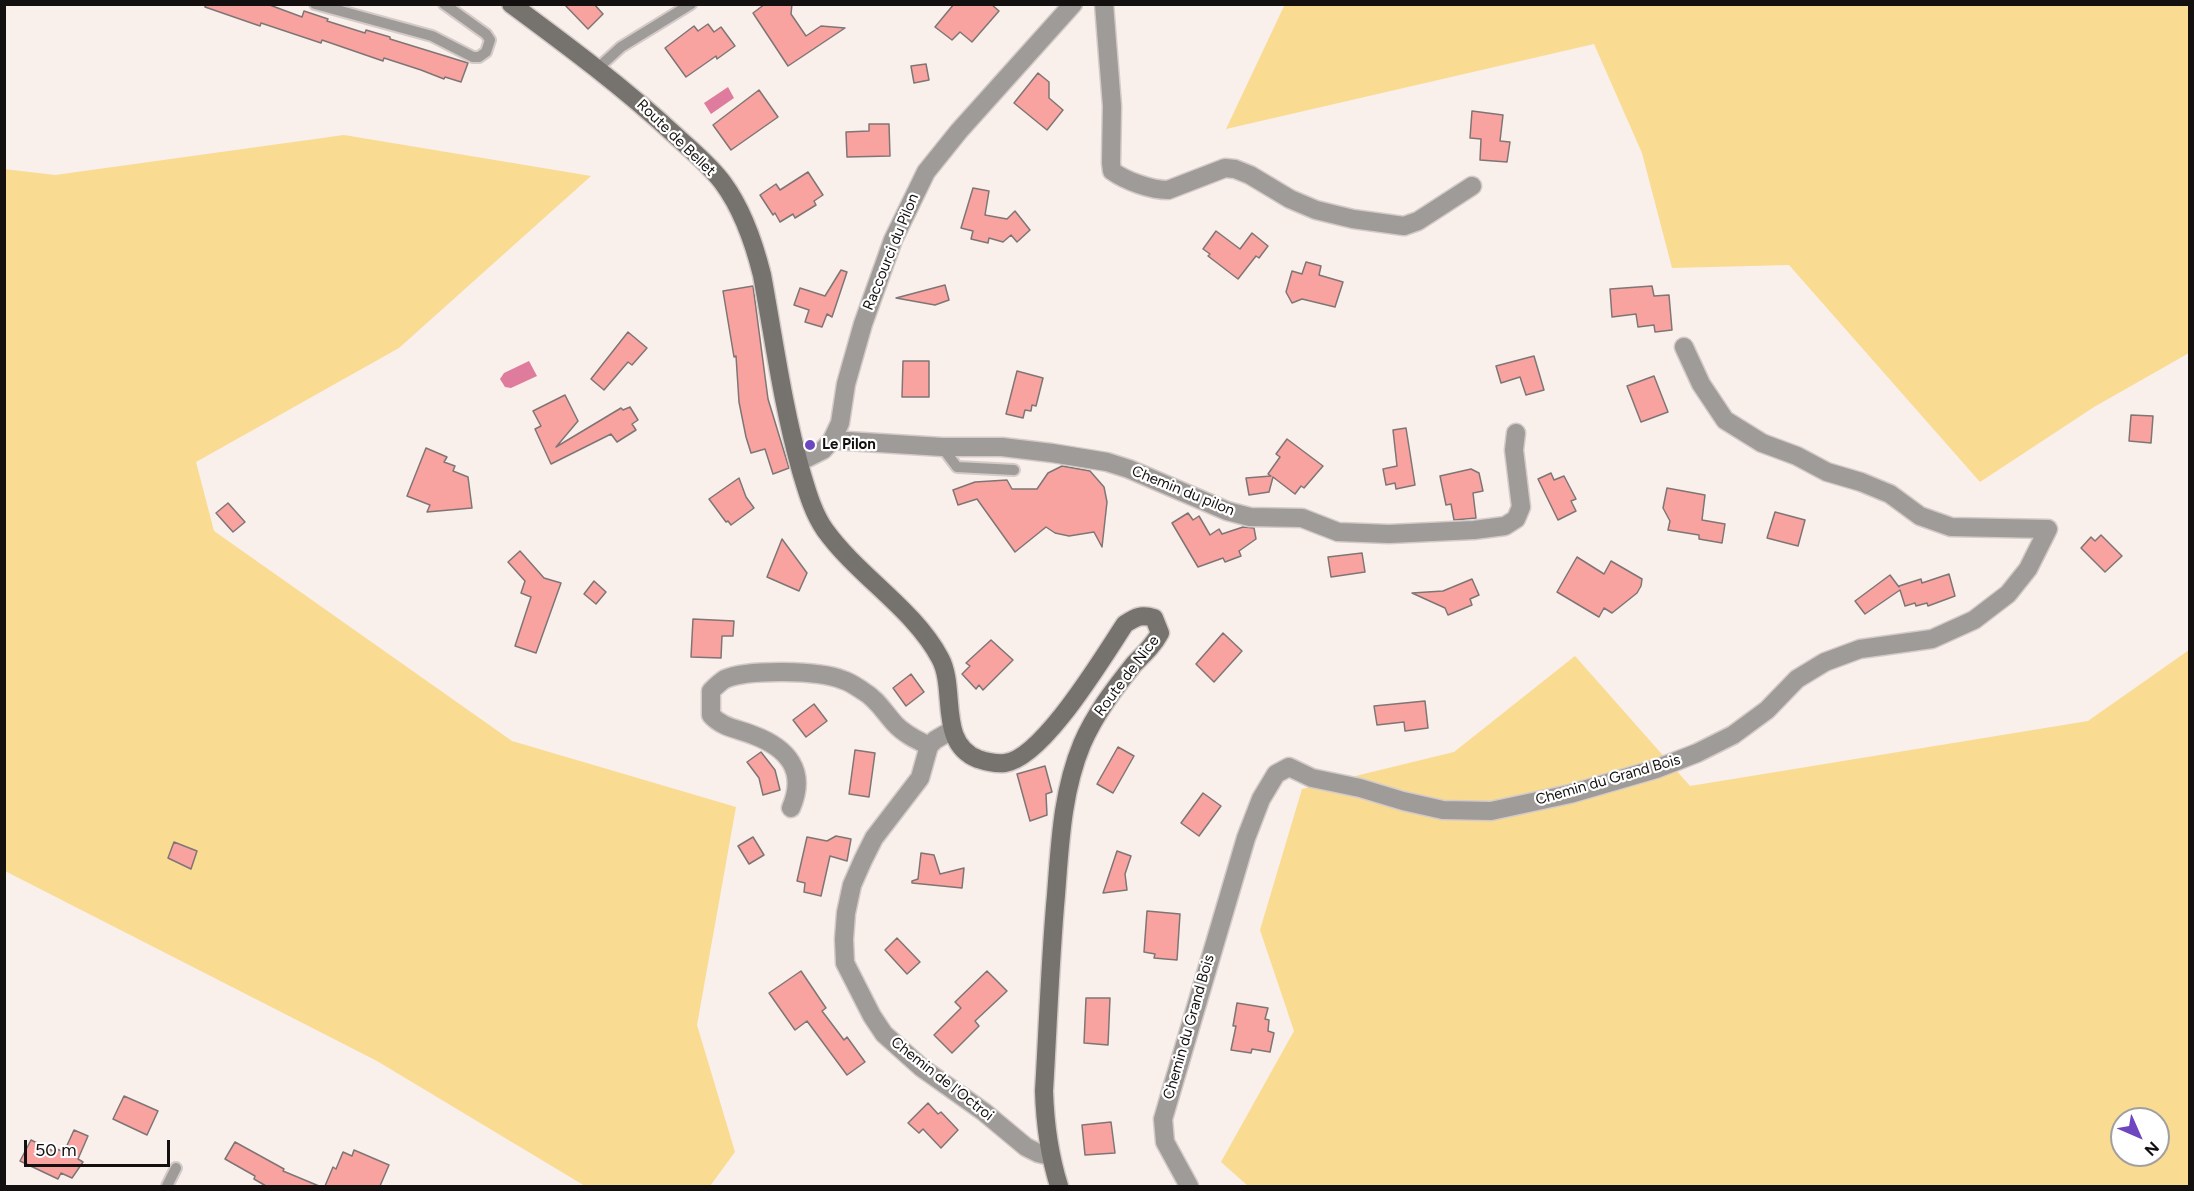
<!DOCTYPE html>
<style>
body{margin:0}
#map{position:relative;width:2194px;height:1191px;overflow:hidden;background:#f9efeb;font-family:Figtree,sans-serif}
canvas{display:block}
.frame{position:absolute;inset:0;border:6px solid #14100f;pointer-events:none}
.north{position:absolute;left:2110px;top:1107px;width:60px;height:60px;box-sizing:border-box;background:#fff;border:2px solid #a19f9f;border-radius:50%;rotate:135deg;font-size:16px;font-weight:700;line-height:24px;text-align:center;color:#14100f}
.north::after{content:'';display:block;margin:auto;width:21px;height:27px;background:#6e47c0;clip-path:polygon(50% 0,100% 100%,50% 72%,0 100%)}
.scale{position:absolute;left:24px;top:1140px;width:146px;height:27px;box-sizing:border-box;border:3px solid #14100f;border-top:0;padding-left:8px;font-size:18px;line-height:21px;white-space:nowrap;color:#14100f;-webkit-text-stroke:4px #fff;paint-order:stroke}
</style>
<div id="map">
<canvas width="2194" height="1191"></canvas>
<div class="frame"></div>
<div class="north">N</div>
<div class="scale">50 m</div>
</div>
<script>
const g = document.querySelector('canvas').getContext('2d');
g.lineJoin = 'round';
function paint(path, color) { g.fillStyle = color; g.fill(path, 'evenodd'); }
function trace(path, color, width, dash) { g.strokeStyle = color; g.lineWidth = width; g.lineCap = dash ? 'butt' : 'round'; g.setLineDash(dash || []); g.stroke(path); }
function label(font, color, halo, rows, align = 'center') {
  g.font = font + ' Figtree,sans-serif'; g.lineWidth = 4.5; g.setLineDash([]); g.textBaseline = 'middle'; g.strokeStyle = halo; g.fillStyle = color; for (const [text, x, y, turn = 0] of rows) {
    g.save(); g.translate(x, y); g.rotate((+turn || 0) * Math.PI / 180); g.textAlign = isNaN(turn) ? turn : align; if (halo) g.strokeText(text, 0, 0); g.fillText(text, 0, 0); g.restore();
  }
}
const green = new Path2D(`
 M1285,4L2189,5V353L2094,407L1980,482L1789,265L1672,268L1642,153L1594,44L1226,129Z
 M344,135L591,176L399,348L196,462L214,531L512,741L736,807L697,1025L735,1152L710,1186H585L377,1061L5,871L4,169L55,175Z
 M2189,650V1186H1248L1221,1162L1294,1031L1260,930L1302,789L1454,752L1575,656L1690,786L2088,721ZM2122,1119H2158V1155H2122Z`);
const water = new Path2D(`
 M728,87L734,98L711,114L704,103Z
 M529,361L537,376L511,388L505,387L500,379L504,373Z`);
const building = new Path2D(`
 M205,4H267L302,17L304,11L328,19L327,21L365,33L366,30L390,37V39L468,63L461,82L445,77L444,79L421,70L384,58L383,61L322,40L321,43L261,23L260,26L205,7Z
 M564,4H594L603,14L588,29Z
 M765,4H792L791,14L806,36L821,26L845,28L788,66L753,13Z
 M954,4H991L999,11L972,42L960,32L952,40L935,27Z
 M708,24L714,32L721,27L735,46L717,59L716,56L686,77L665,48L694,26L698,31Z
 M926,64L929,80L914,83L911,66Z
 M1038,73L1049,82V98L1063,110L1047,130L1014,103Z
 M759,90L778,117L731,150L713,125Z
 M1472,111L1503,115L1500,141L1510,142L1507,162L1480,160L1481,139L1470,138Z
 M869,124H889L890,156L847,157L846,132L869,131Z
 M808,172L823,195L814,201L816,205L795,218L793,214L780,222L775,213L773,215L760,195L776,184L780,190Z
 M973,188L989,191L985,215L1007,219L1015,211L1030,230L1017,242L1011,235L1003,242L989,238L988,243L971,239L973,231L961,228Z
 M1216,231L1240,249L1252,233L1268,246L1259,258L1256,256L1238,279L1208,256L1210,254L1203,249Z
 M1306,262L1321,266L1319,275L1343,282L1335,307L1302,299L1292,303L1286,292L1292,271L1302,274Z
 M841,270L847,272L832,317L827,314L822,327L805,322L809,310L794,305L800,288L825,296Z
 M945,285L949,300L935,305L896,298Z
 M753,286L768,399L789,468L773,474L765,449L751,453L746,437L739,402L736,356L734,357L723,291Z
 M1652,286L1654,296L1669,295L1672,330L1655,332L1654,325L1638,327L1636,314L1612,317L1610,289Z
 M628,332L647,348L632,365L628,362L604,390L591,379Z
 M1534,356L1544,390L1526,395L1520,377L1501,383L1496,366Z
 M903,361H929V397H902Z
 M1017,371L1043,378L1036,406L1032,405L1031,411L1025,410L1023,418L1006,414Z
 M1654,376L1668,412L1641,422L1627,386Z
 M565,395L578,421L556,447L621,408L623,410L630,407L638,420L632,424L636,430L617,442L611,434L551,464L535,429L541,426L533,411Z
 M2131,415L2153,416L2151,443L2129,441Z
 M1406,428L1415,485L1396,489L1395,483L1386,485L1383,469L1397,466L1393,430Z
 M1287,439L1323,466L1304,488L1301,486L1295,494L1273,477L1269,492L1249,495L1246,478L1271,476L1268,474L1280,457L1276,454Z
 M426,448L447,457L444,462L455,466L453,471L468,477L472,508L427,512L430,505L407,496Z
 M1062,466L1090,471L1104,487L1107,502L1102,547L1094,532L1069,536L1055,533L1046,527L1015,552L977,499L958,505L953,490L975,482L1007,480L1012,489H1037L1048,473Z
 M1471,469L1479,473L1483,491L1473,493L1476,518L1454,520L1451,504L1446,505L1440,476Z
 M1551,473L1554,480L1564,476L1576,499L1571,501L1576,511L1558,520L1538,479Z
 M739,478L746,497L754,508L731,525L728,521L726,522L709,499Z
 M1667,488L1705,495L1702,520L1725,524L1722,543L1699,539V535L1668,530L1670,521L1663,508Z
 M228,503L245,522L233,532L216,513Z
 M1775,512L1805,520L1798,546L1767,538Z
 M1188,513L1193,520L1199,516L1210,535L1219,529L1222,534L1243,527L1254,528L1256,539L1239,551L1241,556L1225,562L1223,558L1198,567L1172,523Z
 M2101,535L2122,556L2105,572L2081,548L2091,537L2095,541Z
 M782,539L807,573L799,591L767,577Z
 M520,551L544,578L561,583L536,653L515,646L531,597L521,593L525,581L508,562Z
 M1362,553L1365,572L1331,577L1328,557Z
 M1577,557L1604,574L1611,561L1642,579L1641,586L1637,593L1612,613L1604,608L1599,617L1557,592Z
 M1949,574L1955,596L1928,606L1927,603L1916,606L1915,603L1905,606L1900,590L1865,614L1855,601L1890,575L1899,587V586L1921,579L1922,583Z
 M1472,579L1479,595L1470,599L1472,605L1448,615L1445,608L1412,593L1443,591Z
 M594,581L606,592L596,604L584,594Z
 M693,619L734,621L733,636H722L721,658L691,657Z
 M1223,633L1242,651L1214,682L1196,664Z
 M991,640L1013,660L983,690L979,685L976,689L962,674L970,666L966,663Z
 M911,674L924,692L906,706L893,688Z
 M1425,701L1428,728L1405,731L1404,722L1377,725L1374,706Z
 M814,704L827,721L806,737L793,720Z
 M1118,747L1134,756L1113,793L1097,784Z
 M855,750L875,753L869,797L849,794Z
 M761,752L775,770L780,790L763,795L759,778L747,762Z
 M1045,766L1052,792L1046,794L1047,815L1030,821L1017,774Z
 M1203,793L1221,806L1199,836L1181,823Z
 M836,836L851,839L847,861L830,856L821,896L804,892L805,883L797,881L807,837L827,841Z
 M753,837L764,855L749,864L738,846Z
 M174,842L197,851L191,869L168,858Z
 M1117,851L1131,856L1125,874L1127,890L1103,893Z
 M921,853L934,855L940,874L964,868L962,888L912,883V881L918,879Z
 M1147,911L1180,914L1177,960L1154,958L1155,954L1144,952Z
 M897,938L920,962L907,974L885,950Z
 M801,971L826,1008L822,1011L844,1040L847,1037L865,1062L847,1075L807,1021L795,1030L769,993Z
 M987,971L1007,991L975,1021L979,1026L952,1053L934,1035L961,1008L955,1002Z
 M1086,998H1110L1108,1045L1084,1043Z
 M1237,1003L1268,1008L1265,1019L1269,1020L1268,1031L1274,1033L1270,1052L1252,1049L1251,1053L1231,1050L1236,1026H1233Z
 M124,1096L158,1111L147,1135L113,1119Z
 M928,1103L938,1114L941,1112L958,1130L941,1148L923,1129L919,1133L908,1123Z
 M1111,1122L1115,1153L1085,1155L1082,1125Z
 M74,1130L88,1136L78,1159L83,1162L72,1178L61,1173L58,1179L20,1161L31,1140L55,1152L57,1149L64,1152Z
 M235,1142L284,1169L283,1171L319,1186H266L254,1179L255,1176L225,1159Z
 M354,1150L389,1165L380,1186H325L333,1167L336,1169L343,1152L352,1156Z`);
const lane = new Path2D(`
 M315,4L432,36L473,57H479L486,52L490,40L486,34L444,4
 M598,68L621,47L691,4
 M942,447L957,467L1014,470
 M167,1186L176,1168`);
const street = new Path2D(`
 M1104,4L1112,106L1111,163L1112,171C1126,181 1151,190 1168,190L1225,168L1235,169L1250,175L1290,199L1316,210L1353,219L1404,226L1418,221L1472,186
 M832,440L942,447H1002L1052,453L1107,462L1129,469L1227,511L1250,517L1302,518L1338,532L1389,534L1474,530L1505,526L1516,519L1521,507L1514,450L1516,433
 M799,462L823,450L832,440L840,423L846,384L863,324L893,240L926,172L959,131L1073,4
 M952,730L935,740L929,746L920,778L874,838L863,860L852,885L846,913L844,939L845,963L872,1016L884,1034L922,1068L984,1112L1026,1147L1038,1153L1050,1156
 M791,808C807,771 788,748 753,735C738,729 721,727 711,715V691C715,687 720,682 725,679C748,669 819,670 843,680C850,682 857,687 863,691C877,699 884,712 895,724C904,734 917,740 929,746
 M1189,1186L1165,1142L1163,1119L1246,838L1261,799L1276,774L1289,767L1312,778L1360,788L1403,801L1443,810L1491,811L1570,794L1656,769L1697,753L1733,735L1767,710L1797,679L1825,662L1860,649L1932,639L1974,620L2008,594L2028,569L2048,529L1951,527L1920,516L1890,494L1861,482L1827,472L1797,456L1762,443L1725,420L1701,384L1684,347`);
const secondary = new Path2D(`
 M511,4C568,46 623,87 675,135C691,150 710,165 723,183C743,210 754,243 762,275C774,340 783,407 801,471C807,491 813,513 825,530C858,576 914,609 940,658C957,689 937,743 978,759C987,762 996,764 1005,763C1043,758 1103,657 1125,624C1136,617 1141,614 1154,618L1160,633C1153,646 1144,654 1134,664C1114,689 1095,714 1082,744C1062,792 1060,844 1056,895C1050,960 1048,1026 1044,1091C1045,1124 1049,1154 1059,1186`);
const markers = [
 [810,445,6,"#6e47c0"]
];
const streetNames = [
 ["Route de Bellet",676,138,44],
 ["Raccourci du Pilon",891,252,-68],
 ["Chemin du pilon",1183,491,22],
 ["Route de Nice",1127,676,-53],
 ["Chemin du Grand Bois",1608,780,-16],
 ["Chemin du Grand Bois",1189,1027,-74],
 ["Chemin de l'Octroi",942,1079,38]
];
const poiNames = [
 ["Le Pilon",822,445]
];
paint(green, '#fadb92');
paint(water, '#df7c9d');
paint(building, '#f9a3a0');
trace(building, '#7f7575', 1.5);
trace(lane, '#d4cbc8', 14);
trace(street, '#d4cbc8', 21);
trace(secondary, '#d4cbc8', 21);
trace(lane, '#9e9b98', 10);
trace(street, '#9e9b98', 18);
trace(secondary, '#76726d', 18);
for (const [x, y, r, color] of markers) { const dot = new Path2D(); dot.arc(x, y, r, 0, 2 * Math.PI); g.fillStyle = color; g.fill(dot); trace(dot, '#fff', 2); }
label('15px', '#14100f', '#fff', streetNames);
label('bold 15px', '#14100f', '#fff', poiNames, 'left');
</script>
